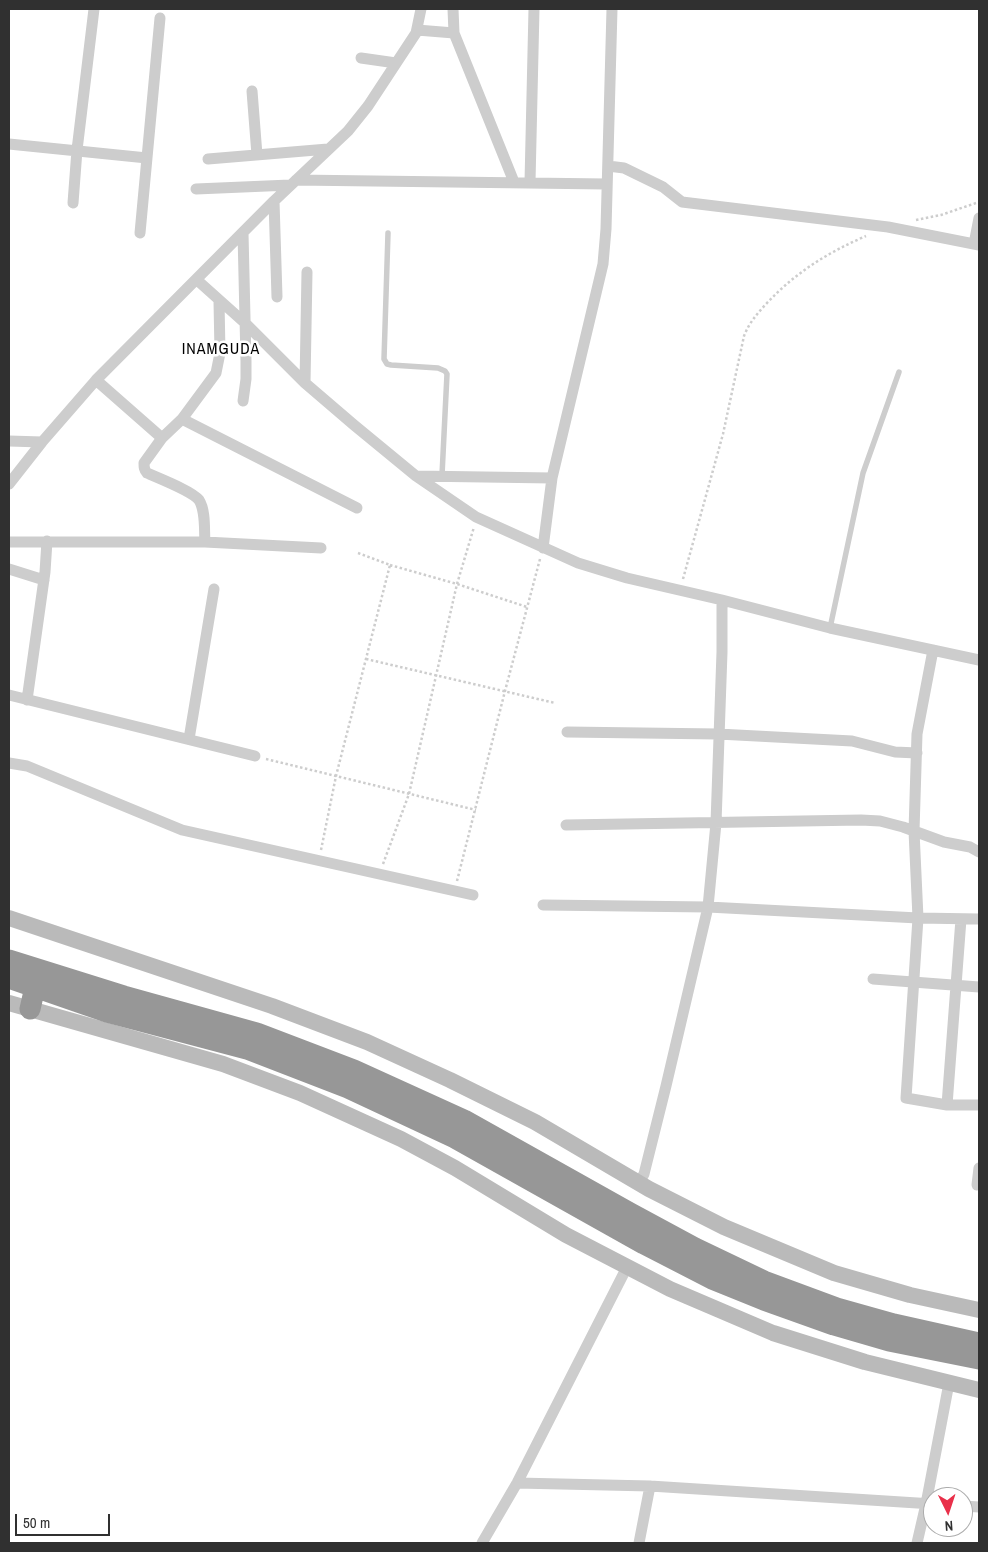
<!DOCTYPE html>
<style>
body{margin:0}
#map{position:relative;width:988px;height:1552px;overflow:hidden;background:#fff;font-family:"Archivo Narrow",sans-serif}
canvas{display:block}
.frame{position:absolute;inset:0;border:10px solid #303030;pointer-events:none}
.north{position:absolute;left:923px;top:1487px;width:50px;height:50px;box-sizing:border-box;background:#fff;border:1px solid #acacac;border-radius:50%;rotate:176deg;font-size:14px;font-weight:700;line-height:20px;text-align:center;color:#303030}
.north::after{content:'';display:block;margin:auto;width:18px;height:22px;background:#e9304a;clip-path:polygon(50% 0,100% 100%,50% 72%,0 100%)}
.scale{position:absolute;left:15px;top:1514px;width:95px;height:22px;box-sizing:border-box;border:2px solid #303030;border-top:0;padding-left:6px;font-size:15px;line-height:18px;white-space:nowrap;color:#303030;-webkit-text-stroke:4px #fff;paint-order:stroke}
</style>
<div id="map">
<canvas width="988" height="1552"></canvas>
<div class="frame"></div>
<div class="north">N</div>
<div class="scale">50 m</div>
</div>
<script>
const g = document.querySelector('canvas').getContext('2d');
g.lineJoin = 'round';
function trace(path, color, width, dash) { g.strokeStyle = color; g.lineWidth = width; g.lineCap = dash ? 'butt' : 'round'; g.setLineDash(dash || []); g.stroke(path); }
function label(font, color, halo, rows, align = 'center') {
  g.font = font + ' "Archivo Narrow",sans-serif'; g.lineWidth = 5; g.setLineDash([]); g.textBaseline = 'middle'; g.strokeStyle = halo; g.fillStyle = color; for (const [text, x, y, turn = 0] of rows) {
    g.save(); g.translate(x, y); g.rotate((+turn || 0) * Math.PI / 180); g.textAlign = isNaN(turn) ? turn : align; if (halo) g.strokeText(text, 0, 0); g.fillText(text, 0, 0); g.restore();
  }
}
const path = new Path2D(`
 M916,220L941,215L979,202
 M390,565L457,584L527,607
 M683,579L723,434L744,336C749,323 757,314 766,304C796,272 827,253 866,236
 M366,659L555,703
 M266,759L476,810
 M321,850L336,776L390,565L358,553
 M383,864L409,794L457,584L474,527
 M457,881L505,691L540,559`);
const lane = new Path2D(`
 M388,233L384,359L387,364L391,365L438,368L445,371L447,374L442,475
 M830,628L863,473L899,372`);
const street = new Path2D(`
 M453,9L454,33
 M417,30L454,33L514,182
 M361,58L396,63
 M252,91L257,155
 M9,144L147,158
 M208,159L328,149
 M608,166L624,168L663,187L682,202L888,227L979,245
 M296,180L606,184
 M530,182L534,9
 M196,189L290,185
 M274,201L277,297
 M73,203L77,150L94,9
 M140,233L160,18
 M974,244L979,218
 M197,280L245,323L305,383L354,425L416,476L476,517L578,563L627,578L722,600L830,628L979,660
 M96,380L162,438
 M305,383L307,272
 M243,401L246,379V361L243,233
 M182,419L357,508
 M9,441L42,442
 M416,476L552,478
 M9,484L42,442L96,380L274,201L348,131L368,106L416,33L421,9
 M9,542H205L321,548
 M205,542C204,530 206,511 199,500C192,491 158,478 147,473C144,470 144,467 144,463L162,438L182,419L216,373L220,353L219,301
 M543,548L552,478L603,264L606,229L612,9
 M9,569L44,580
 M933,650L917,734L914,831L918,918L906,1098L947,1105H979
 M9,695L255,756
 M27,700L45,572L47,541
 M567,732L718,734L852,741L895,752L917,753
 M189,739L214,589
 M9,763L27,766L182,830L473,895
 M566,825L861,820L880,821L903,827L944,842L970,847L979,852
 M543,905L708,907L918,918L979,919
 M873,979L979,987
 M947,1105L961,919
 M639,1183L644,1174L666,1086L708,907L716,823L722,652V600
 M977,1185L979,1168
 M517,1483L650,1486L933,1504
 M963,1506L979,1507
 M482,1543L517,1483L627,1267
 M639,1543L650,1486
 M917,1543L926,1504L949,1383`);
const secondary = new Path2D(`
 M9,918L272,1006L367,1042L450,1080L535,1122L649,1189L724,1227L834,1273L910,1295L979,1310
 M9,1003L223,1064L300,1093L401,1139L455,1168L566,1235L670,1289L773,1333L865,1362L979,1390`);
const highway = new Path2D(`
 M9,960L124,996L257,1033L354,1070L464,1120L630,1213L695,1248L764,1281L837,1308L894,1324L979,1343
 M9,978L107,1012L247,1049L348,1088L455,1138L644,1244L712,1279L764,1300L834,1325L889,1341L979,1359
 M30,1009L35,987`);
const quarterNames = [
 ["INAMGUDA",221,350]
];
trace(path, '#cdcdcd', 2.5, [2.5, 2.5]);
trace(lane, '#cdcdcd', 5.5);
trace(street, '#cdcdcd', 11);
trace(secondary, '#bababa', 16);
trace(highway, '#979797', 21);
g.letterSpacing = '1px';
label('16px', '#000', '#fff', quarterNames);
g.letterSpacing = '0px';
</script>
